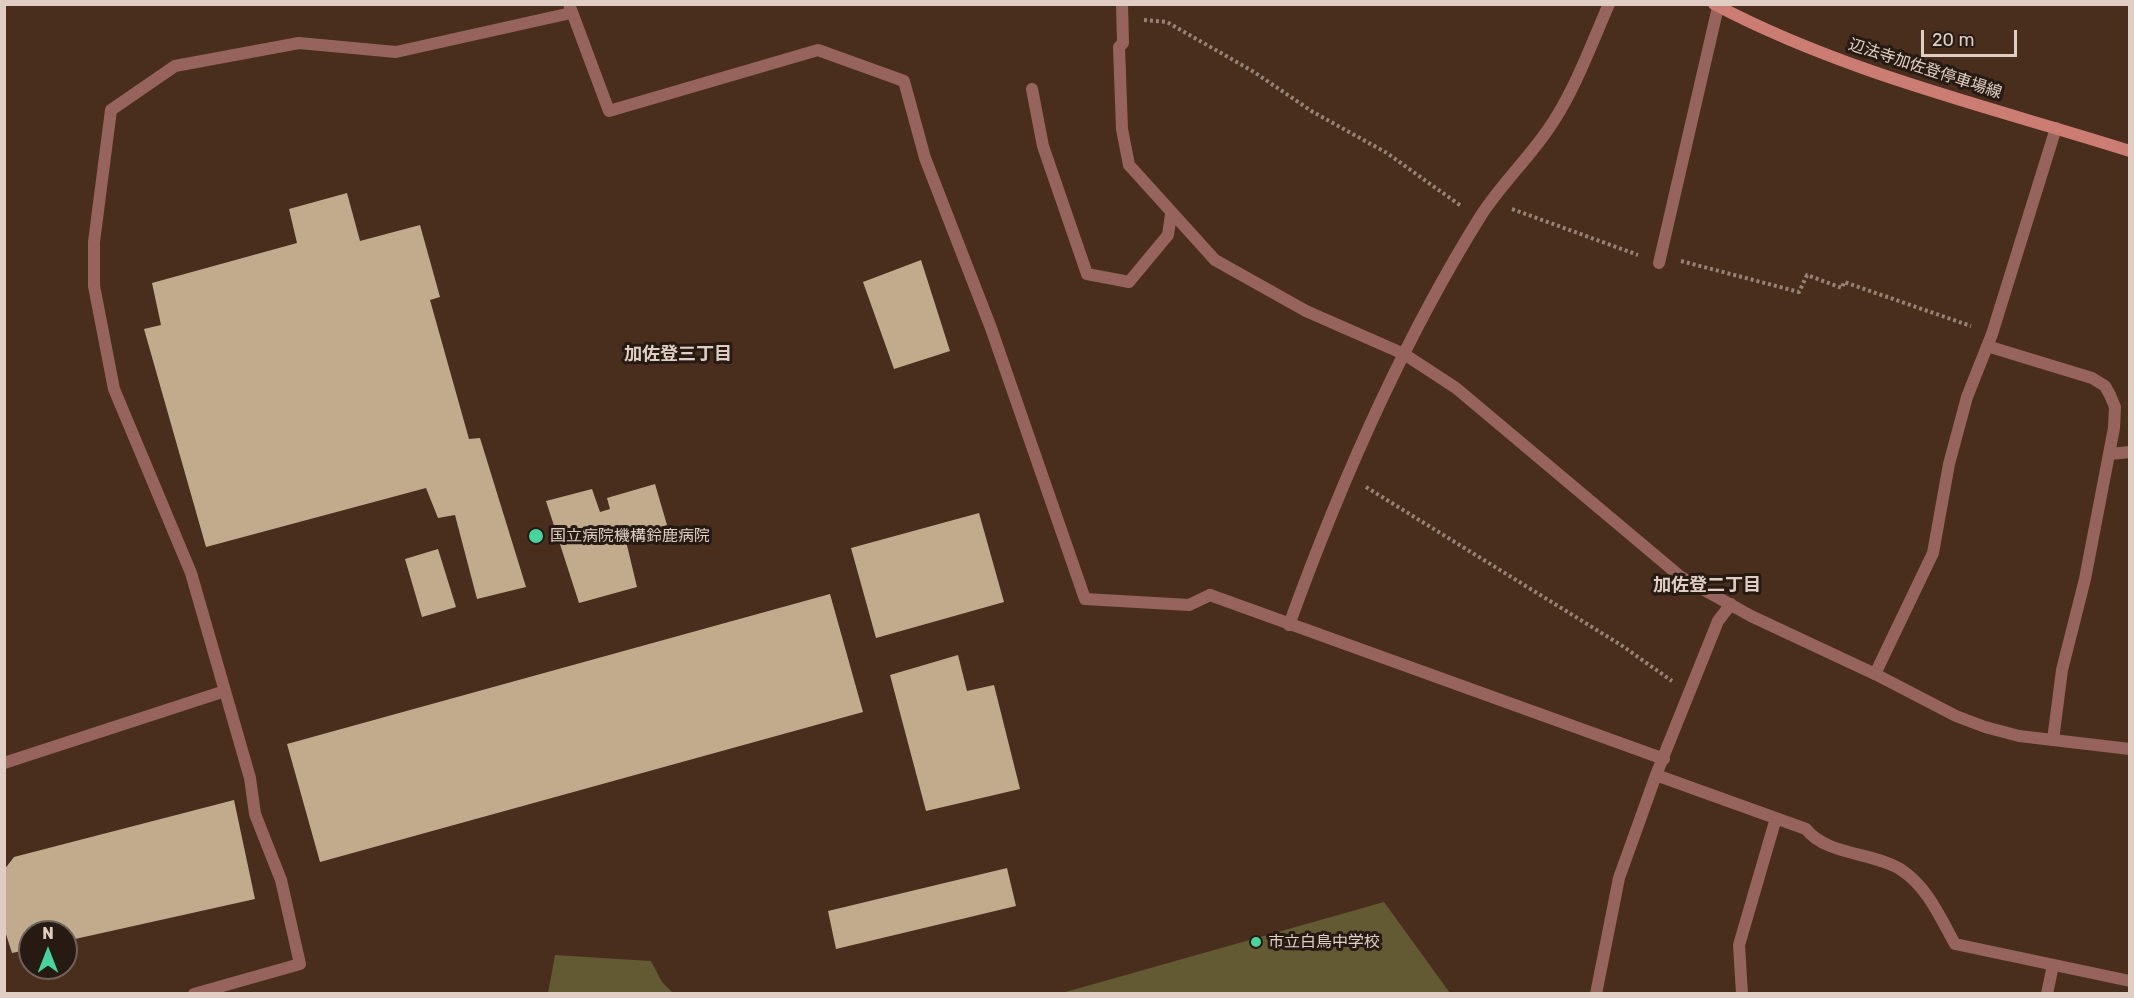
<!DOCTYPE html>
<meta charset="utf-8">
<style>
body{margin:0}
#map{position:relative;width:2134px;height:998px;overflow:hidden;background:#492e1e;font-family:Rubik,sans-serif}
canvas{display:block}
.frame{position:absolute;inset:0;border:6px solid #e0cec4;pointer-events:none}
.north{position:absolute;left:18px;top:920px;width:60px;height:60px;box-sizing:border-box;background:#261a13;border:2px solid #70625a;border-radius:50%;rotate:0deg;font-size:16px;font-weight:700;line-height:24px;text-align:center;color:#e0cec4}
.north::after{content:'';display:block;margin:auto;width:21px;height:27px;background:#47d49e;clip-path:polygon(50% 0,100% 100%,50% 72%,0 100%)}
.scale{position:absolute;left:1921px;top:30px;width:96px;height:27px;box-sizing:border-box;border:3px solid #e0cec4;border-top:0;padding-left:8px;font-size:18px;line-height:21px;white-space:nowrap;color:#e0cec4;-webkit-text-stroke:4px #261a13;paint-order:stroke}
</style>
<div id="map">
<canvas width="2134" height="998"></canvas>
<div class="frame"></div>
<div class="north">N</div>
<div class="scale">20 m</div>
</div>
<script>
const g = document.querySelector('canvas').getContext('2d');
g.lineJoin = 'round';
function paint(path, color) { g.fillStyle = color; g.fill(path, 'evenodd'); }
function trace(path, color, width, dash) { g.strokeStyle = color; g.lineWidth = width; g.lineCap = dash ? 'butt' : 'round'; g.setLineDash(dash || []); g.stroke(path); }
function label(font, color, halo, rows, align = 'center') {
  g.font = font + ' Rubik,"Noto Sans JP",sans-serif'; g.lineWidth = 6; g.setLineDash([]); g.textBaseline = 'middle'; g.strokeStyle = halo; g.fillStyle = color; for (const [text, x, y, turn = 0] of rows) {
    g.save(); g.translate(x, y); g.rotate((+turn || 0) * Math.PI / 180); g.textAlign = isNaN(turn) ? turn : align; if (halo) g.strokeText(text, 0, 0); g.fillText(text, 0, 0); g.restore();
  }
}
const green = new Path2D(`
 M1384,902L1450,993H1062Z
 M555,955L651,961L662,982L673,993H548Z`);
const building = new Path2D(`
 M347,193L360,241L420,225L440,297L430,300L469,439L480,438L526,587L477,599L455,515L438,518L426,488L206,547L144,329L161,325L152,283L297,243L289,209Z
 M921,260L950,351L894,369L863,282Z
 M655,484L667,525L625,537L637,587L579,603L546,501L592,489L600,512L610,509L607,498Z
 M979,513L1004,602L876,638L851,548Z
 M438,549L456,607L422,617L405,559Z
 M830,594L863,712L320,862L287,744Z
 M958,655L967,691L994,685L1020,789L926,811L890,675Z
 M234,800L255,899L66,941V932H30V949L12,953L4,928V870L14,857Z
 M1007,868L1016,906L836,949L828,911Z`);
const path = new Path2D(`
 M1144,20L1167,22L1254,72L1313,112L1387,153L1461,206
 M1512,209L1638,255
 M1681,261L1799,292L1807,275L1842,288L1844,282L1971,326
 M1366,487L1621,645L1672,681`);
const lane = new Path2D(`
 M569,4L609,111L818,50L904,81L925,158L991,328L1085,599L1189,605L1210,595
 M1659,263L1718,7
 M1987,346L2092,378L2105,386L2110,395L2115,407L2114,428L2085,579L2062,670L2053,740
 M2110,454L2130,452
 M1289,625C1340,484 1401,344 1480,217C1499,187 1526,161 1547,131C1574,93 1590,47 1609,4
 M1875,674L1933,553L1949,464L1967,397L1992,334L2056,128
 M4,763L225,691
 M194,994L300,964L281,880L255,814L250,778L191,573L114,389L94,286V242L111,110L175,66L299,43L396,52L571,13`);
const street = new Path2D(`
 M1122,4L1123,43L1119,47L1122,129L1129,165L1215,260L1306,311L1404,354L1456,388L1681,577L1751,616L1875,674L1956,716L1985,727L2019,736L2130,749
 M1032,89L1043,146L1087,274L1129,282L1168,235L1171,214
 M1210,595L1664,759
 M1656,775L1806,829C1826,855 1872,852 1900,869C1927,886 1940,917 1955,944L2130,981
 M1596,994L1619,878L1656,775L1718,621L1731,604
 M1742,994L1739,945L1776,818
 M2047,994L2053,965`);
const secondary = new Path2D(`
 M1714,4C1844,73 1991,107 2130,151`);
const markers = [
 [536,536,8,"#47d49e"],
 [1256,942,6,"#47d49e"]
];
const streetNames = [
 ["辺法寺加佐登停車場線",1925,69,18]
];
const poiNames = [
 ["国立病院機構鈴鹿病院",550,536],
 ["市立白鳥中学校",1268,942]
];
const neighbourhoodNames = [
 ["加佐登三丁目",678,355],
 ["加佐登二丁目",1707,586]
];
paint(green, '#635933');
paint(building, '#c2ab8d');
trace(path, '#988275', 4, [3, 3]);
trace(lane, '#96645d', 12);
trace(street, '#96645d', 12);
trace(secondary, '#cc7d73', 12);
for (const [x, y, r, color] of markers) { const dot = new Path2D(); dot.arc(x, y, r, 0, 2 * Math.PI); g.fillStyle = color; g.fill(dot); trace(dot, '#261a13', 2); }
label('16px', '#e0cec4', '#261a13', streetNames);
label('16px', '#e0cec4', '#261a13', poiNames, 'left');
label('bold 18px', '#e0cec4', '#261a13', neighbourhoodNames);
</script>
